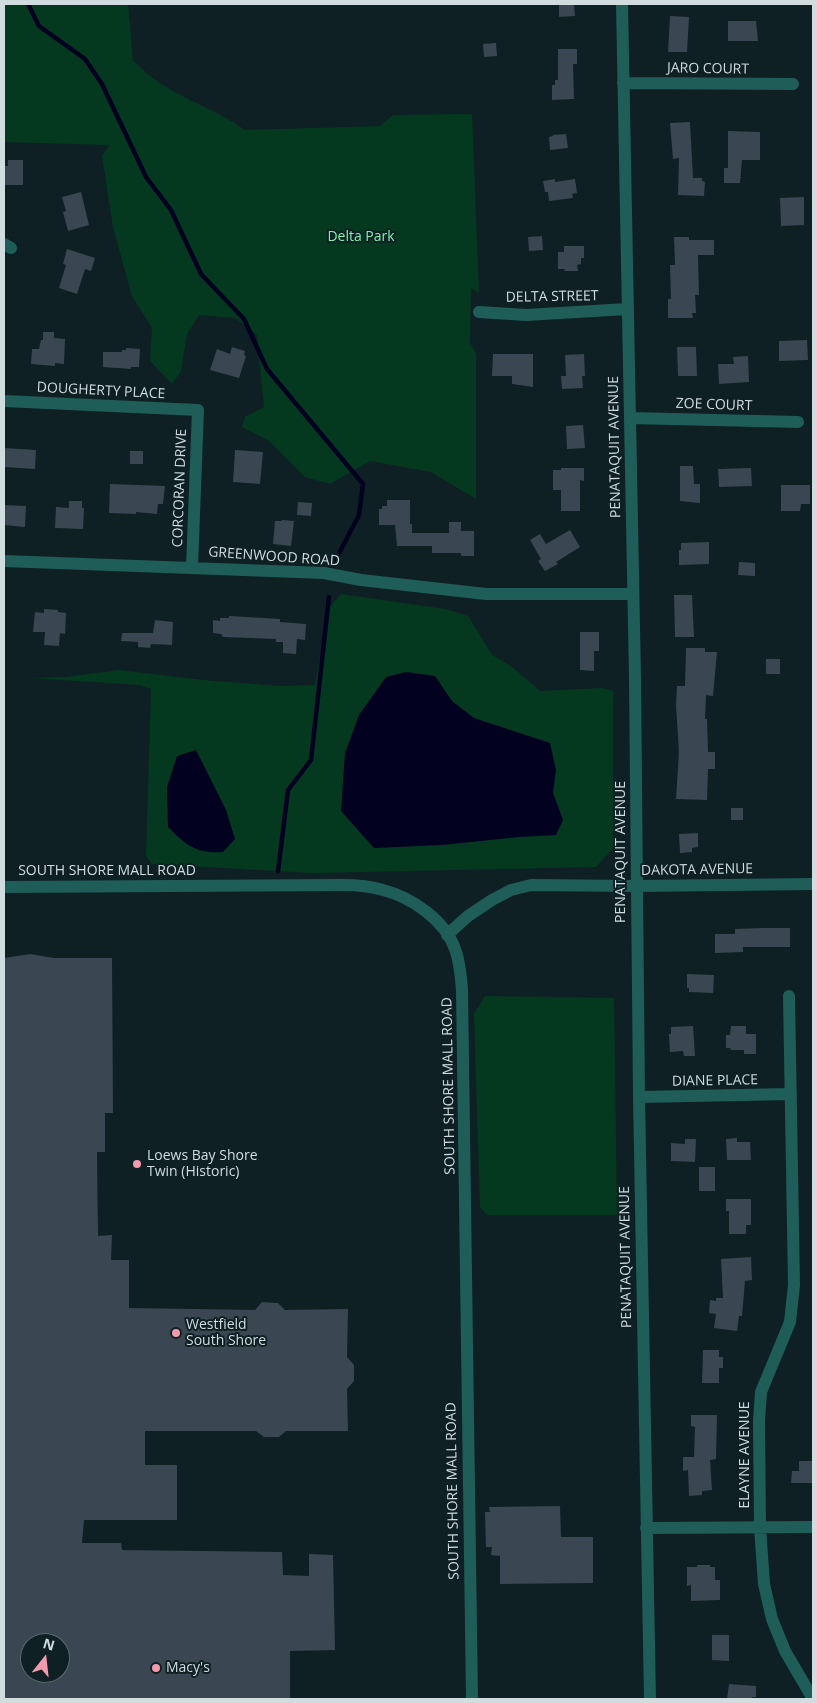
<!DOCTYPE html>
<style>
body{margin:0}
#map{position:relative;width:817px;height:1703px;overflow:hidden;background:#0e2024;font-family:"Open Sans",sans-serif}
canvas{display:block}
.frame{position:absolute;inset:0;border:5px solid #d1dcdf;pointer-events:none}
.north{position:absolute;left:20px;top:1633px;width:50px;height:50px;box-sizing:border-box;background:#0e2024;border:1px solid #5c6b6f;border-radius:50%;rotate:16deg;font-size:14px;font-weight:700;line-height:20px;text-align:center;color:#d1dcdf}
.north::after{content:'';display:block;margin:auto;width:18px;height:22px;background:#f39aac;clip-path:polygon(50% 0,100% 100%,50% 72%,0 100%)}
</style>
<div id="map">
<canvas width="817" height="1703"></canvas>
<div class="frame"></div>
<div class="north">N</div>
</div>
<script>
const g = document.querySelector('canvas').getContext('2d');
g.lineJoin = 'round';
function paint(path, color) { g.fillStyle = color; g.fill(path, 'evenodd'); }
function trace(path, color, width, dash) { g.strokeStyle = color; g.lineWidth = width; g.lineCap = dash ? 'butt' : 'round'; g.setLineDash(dash || []); g.stroke(path); }
function label(font, color, halo, rows, align = 'center') {
  g.font = font + ' "Open Sans",sans-serif'; g.lineWidth = 4; g.setLineDash([]); g.textBaseline = 'middle'; g.strokeStyle = halo; g.fillStyle = color; for (const [text, x, y, turn = 0] of rows) {
    g.save(); g.translate(x, y); g.rotate((+turn || 0) * Math.PI / 180); g.textAlign = isNaN(turn) ? turn : align; if (halo) g.strokeText(text, 0, 0); g.fillText(text, 0, 0); g.restore();
  }
}
const green = new Path2D(`
 M4,4H128L133,61C143,69 152,79 163,85C190,102 220,112 245,130L380,126L393,115L472,114L479,293L471,288L470,343L476,354V499L431,472L370,461L330,484L305,477L269,441L242,427L245,417L264,407L257,335L235,318L199,315L187,334L181,371L172,384L150,361L152,328L132,296L113,227L102,156L110,145L4,142Z
 M341,594L445,609L468,616L492,655L511,666L540,691L602,688L613,691V848L596,867L313,873L152,864L146,856L151,689L140,685L30,678L66,677L118,670L204,680L280,686L315,685L328,609Z
 M485,996L614,998L617,1215H487L480,1207L474,1014Z`);
const water = new Path2D(`
 M406,672L435,676L452,701L474,718L550,743L556,770L553,793L563,820L556,835L519,837L442,845L374,848L341,811L345,753L359,715L386,677Z
 M196,750L226,810L235,839L223,852C196,854 186,845 168,827L167,787L177,756Z`);
const stream = new Path2D(`
 M28,4L39,26L85,59L102,84L146,177L171,210L201,274L244,319L267,369L363,484L359,515L333,565
 M278,871L288,790L311,760L329,597`);
const building = new Path2D(`
 M559,4H574L575,16L559,17Z
 M670,16L689,17L687,52H668Z
 M728,21H756L758,41H728Z
 M496,43L497,56L484,57L483,44Z
 M558,49H577V64H573L574,99L552,100V85H555V80H558Z
 M690,122L693,178H702V181L705,182L704,196L678,195L679,158L673,159L670,123Z
 M728,131L760,132V160H742L740,183H724V168H728Z
 M566,134L568,148L550,150L549,137L553,136V135Z
 M8,160H23V185H4V166H8Z
 M555,179V182L575,179L577,193L572,194L573,198L549,201L548,192H545L543,181Z
 M81,192L89,225L68,231L63,212L66,211L62,197Z
 M804,197V225L781,226L780,198Z
 M542,236L543,250L529,251L528,237Z
 M674,237H689V240H714V255H698L699,295H695L696,313H692L693,318H668V299H671L670,265H675Z
 M564,246H584V258H581V264L577,265L578,271H564L565,269H558V252H564Z
 M67,249L95,258L91,271L85,269L77,294L59,288L66,265L63,264Z
 M43,332H54V338L65,339L64,364L55,363V366L31,364L32,349H39L41,340H43Z
 M807,340L808,360L779,361V341Z
 M232,347L245,351L244,355L246,356L239,378L210,370L217,349L230,354Z
 M677,347H696L697,376H678Z
 M126,348L140,349L139,367H131V369L103,367V352H122V350H126Z
 M493,354H533V387L512,384V376H492Z
 M584,354L585,376H582L583,388L562,389L561,376H566L565,355Z
 M748,356L749,382L719,384L718,364H734L733,357Z
 M583,425L585,448L567,449L566,426Z
 M4,448L36,450L35,469L4,467Z
 M235,450L263,452L260,484L233,482Z
 M130,451H143V464H130Z
 M680,466H693L694,484H700V503L680,501Z
 M561,468H584V481L580,480V511H561V490H553V470H561Z
 M751,468L752,486L719,487L718,469Z
 M110,484L165,486L163,504H158L157,514L136,512V514L109,513Z
 M781,485H810V504H801L800,511H781Z
 M387,500H410V524H412V533H449V522H461V531H474V556H461V553H432V546H397L395,525H379V509H382V506H387Z
 M69,501H82V508H84L83,529L55,528L56,507L69,508Z
 M298,502L312,503L311,516L297,515Z
 M4,505L26,506L25,527L4,525Z
 M282,520L294,521L291,546L273,544L275,521H282Z
 M570,530L580,547L556,562L558,564L545,571L538,561L541,559L530,540L540,534L546,544Z
 M709,542V564L679,565V550H681V543Z
 M739,562L755,563V576L738,575Z
 M674,595H692L694,637H675Z
 M44,609L58,610V612L66,613L65,634L60,633L59,646L44,645L45,632H33L35,612L44,613Z
 M229,616L280,619V622L306,624L305,640L297,639L296,654L283,653V642H276V639L223,637L221,634L213,633V620L220,621V618H229Z
 M155,620L173,622L172,645L151,644L150,648L138,647V642L121,641L122,633H153Z
 M580,632H599V651H594V671L580,670Z
 M686,648H705V652H717L713,696L706,695L705,719H707L708,752H715V769H708L707,800L676,799L679,752L676,705L677,686H685Z
 M766,659H780V674H766Z
 M731,808H743V820H731Z
 M698,833V847L692,848V852L680,853L679,834Z
 M762,928H790V947H743V952L715,953V934H735V929Z
 M30,954L54,958H112L113,1113H105V1152H97L98,1236L112,1235L111,1260H129V1308L255,1310L262,1302L278,1303L285,1310L348,1309L347,1357L354,1365V1381L347,1389L348,1431H286L279,1437H264L256,1431H145V1465H177V1520H84L82,1543H121L122,1550L282,1552L283,1575L309,1576V1554L333,1555L335,1650L290,1651V1699H4V958ZM30,1643H60V1673H30Z
 M687,974L714,975L713,993L689,992V988H687Z
 M693,1026L695,1056H684L683,1051L670,1052L669,1034H671V1027Z
 M731,1026H746V1034H756V1054H744V1050H731L730,1048H726V1035H730Z
 M737,1138V1142H750L751,1160H727L726,1139Z
 M685,1139H696L695,1162L671,1161V1143L685,1144Z
 M699,1167H715V1191H699Z
 M726,1199H751V1225H746V1234H729V1211H726Z
 M751,1257L752,1280L745,1281L742,1316H739L737,1331L714,1328L716,1314L709,1313L710,1300L716,1301V1298H723L721,1259Z
 M703,1350H719V1357H723V1368H719V1383H702Z
 M691,1415H717L716,1459L710,1460L712,1490L702,1491V1495L689,1496L688,1470L683,1471V1457H694L695,1427L691,1426Z
 M799,1461H813V1483H791L792,1471H799Z
 M560,1506L561,1537H593V1583L500,1584V1556L491,1555L492,1547H486L485,1512H490L489,1507Z
 M697,1565H710V1567H715V1580H720V1600L691,1601V1585L687,1586V1567H697Z
 M712,1635H729V1661L712,1660Z
 M729,1684L756,1686V1697H752V1699H727Z`);
const street = new Path2D(`
 M622,4L635,678L639,1097L650,1699
 M623,83L793,84
 M4,244L11,248
 M479,312L526,315L627,309
 M4,401L198,410L192,567
 M630,418L798,422
 M4,561L324,573L361,580L486,594H632
 M4,887L342,885C356,885 370,886 383,890C411,897 445,920 455,949C460,962 461,977 462,990L472,1699
 M447,935L468,916L492,900L511,890L531,885L636,886L813,884
 M789,996L794,1285L790,1322L761,1392L759,1421L760,1527L764,1584L772,1619L785,1651L813,1699
 M639,1097L791,1094
 M646,1528L813,1527`);
const markers = [
 [137,1164,5,"#f39aac"],
 [176,1333,5,"#f39aac"],
 [156,1668,5,"#f39aac"]
];
const streetNames = [
 ["JARO COURT",708,69,1],
 ["DELTA STREET",552,297,-1],
 ["DOUGHERTY PLACE",101,391,3],
 ["ZOE COURT",714,405,2],
 ["PENATAQUIT AVENUE",615,447,-91],
 ["CORCORAN DRIVE",180,488,-88],
 ["GREENWOOD ROAD",274,557,4],
 ["PENATAQUIT AVENUE",621,852,-90],
 ["DAKOTA AVENUE",697,870,-1],
 ["SOUTH SHORE MALL ROAD",107,871],
 ["DIANE PLACE",715,1081,-1],
 ["SOUTH SHORE MALL ROAD",449,1086,-91],
 ["PENATAQUIT AVENUE",626,1257,-91],
 ["ELAYNE AVENUE",745,1455,-90],
 ["SOUTH SHORE MALL ROAD",453,1491,-91]
];
const parkNames = [
 ["Delta Park",361,237]
];
const poiNames = [
 ["Loews Bay Shore",147,1156],
 ["Twin (Historic)",147,1172],
 ["Westfield",186,1325],
 ["South Shore",186,1341],
 ["Macy's",166,1668]
];
paint(green, '#043920');
paint(water, '#030120');
trace(stream, '#030120', 4.5);
paint(building, '#3a4651');
trace(street, '#1e5d58', 12);
for (const [x, y, r, color] of markers) { const dot = new Path2D(); dot.arc(x, y, r, 0, 2 * Math.PI); g.fillStyle = color; g.fill(dot); trace(dot, '#0e2024', 2); }
label('14px', '#d1dcdf', '#0e2024', streetNames);
label('14px', '#7af4af', '#0e2024', parkNames);
label('14px', '#d1dcdf', '#0e2024', poiNames, 'left');
</script>
